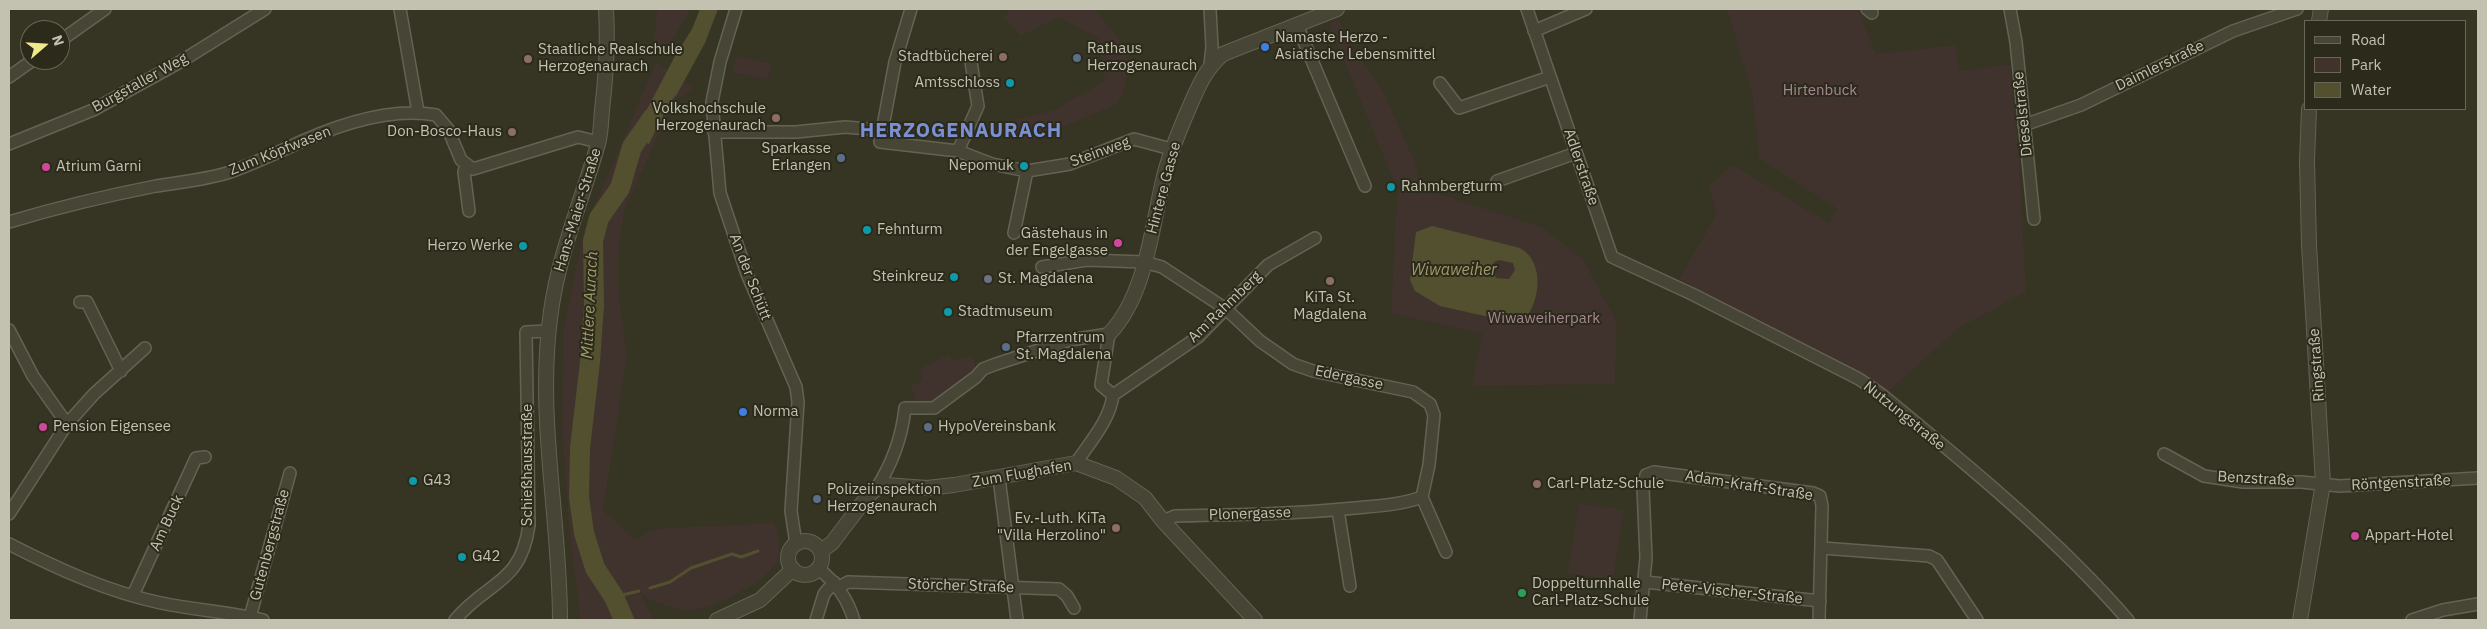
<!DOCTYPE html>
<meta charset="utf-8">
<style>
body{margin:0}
#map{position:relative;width:2487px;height:629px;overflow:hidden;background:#363422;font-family:"IBM Plex Sans",sans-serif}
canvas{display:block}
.frame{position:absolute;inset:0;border:10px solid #c3c2b0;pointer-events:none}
.legend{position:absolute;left:2304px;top:20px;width:162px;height:90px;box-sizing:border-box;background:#2b2a1b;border:1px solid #686757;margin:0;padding:6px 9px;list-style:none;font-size:15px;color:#c3c2b0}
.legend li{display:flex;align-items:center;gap:10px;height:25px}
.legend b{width:25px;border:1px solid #686757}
.north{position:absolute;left:20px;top:20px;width:50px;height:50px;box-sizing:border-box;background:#2b2a1b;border:1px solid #686757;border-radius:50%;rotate:71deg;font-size:14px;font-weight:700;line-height:20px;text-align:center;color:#c3c2b0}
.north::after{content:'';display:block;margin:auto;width:18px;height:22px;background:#efe989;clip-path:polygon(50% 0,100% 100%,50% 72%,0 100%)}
</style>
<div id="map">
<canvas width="2487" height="629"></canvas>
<div class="frame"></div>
<ul class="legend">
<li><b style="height:6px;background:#474535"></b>Road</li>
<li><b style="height:14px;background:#40322d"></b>Park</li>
<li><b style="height:14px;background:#535030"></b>Water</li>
</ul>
<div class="north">N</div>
</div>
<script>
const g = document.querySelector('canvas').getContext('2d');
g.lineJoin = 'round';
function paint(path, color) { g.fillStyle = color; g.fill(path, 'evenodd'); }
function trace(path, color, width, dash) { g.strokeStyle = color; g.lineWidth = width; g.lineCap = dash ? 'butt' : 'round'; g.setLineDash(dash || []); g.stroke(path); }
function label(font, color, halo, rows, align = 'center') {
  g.font = font + ' "IBM Plex Sans",sans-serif'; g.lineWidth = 4; g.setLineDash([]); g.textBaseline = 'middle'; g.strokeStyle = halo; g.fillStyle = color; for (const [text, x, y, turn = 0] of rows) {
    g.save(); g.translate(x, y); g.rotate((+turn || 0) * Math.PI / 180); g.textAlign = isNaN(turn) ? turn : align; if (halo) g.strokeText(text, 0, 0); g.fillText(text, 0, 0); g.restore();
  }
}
const green = new Path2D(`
 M657,9H691L663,56L653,49Z
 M1012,9H1095L1127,49L1128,63L1124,92L1116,105L1029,141L1011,133L1009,121L1055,110L1105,80L1098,38L1058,17L1020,36L1004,17Z
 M1727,9H1858L1876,54L1956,45L1959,71L2010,64L2020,171L2026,292L1959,328L1888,392L1679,279L1717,213L1708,186L1733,165L1829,223L1837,209L1759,158L1752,92Z
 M1338,18L1349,43L1382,89L1415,162L1421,188L1542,227L1583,259L1617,322L1615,384L1472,386L1482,334L1391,313L1397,198L1401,183L1393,179L1329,24Z
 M736,56L772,64L768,80L732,72Z
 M656,62L694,88L674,101L624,211L618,256V290L627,357L603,510L635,540L650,531L666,528L774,523C779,536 782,547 778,560C772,580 711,609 691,611C684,612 654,602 647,598C643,595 640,590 637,586L654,620H581L570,538L562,428L564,329L583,233Z
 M948,355L953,360L973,356L976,369C960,383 939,408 915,400L911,386L922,380L920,369Z
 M1579,503L1624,510L1613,580L1568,573Z`);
const water = new Path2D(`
 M700,9H718L705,43L677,94L668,105L649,144L633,136L675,56L692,29Z
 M1432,226L1520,248C1543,261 1541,295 1528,315L1507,321L1440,306L1415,291L1410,280L1416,232ZM1499,260L1513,263L1515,270L1509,279L1496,278L1492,267L1494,262Z`);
const stream = new Path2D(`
 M650,588L670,582L691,568L732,554L741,557L758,551
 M614,597L639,591`);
const river = new Path2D(`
 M624,620L614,597L595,568L584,533L579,497L580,448L590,362L594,305L593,241L599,218L620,188L632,147L653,117`);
const minor = new Path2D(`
 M400,9L418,112
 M736,9L720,62L712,102L720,193L747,274L796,387L798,402L791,511L796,544
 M911,9L895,62L880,142L958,151L992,164L1027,171L1070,164L1134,139L1171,149
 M1527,9L1612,257L1692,294L1859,379L1881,394C1964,462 2058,539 2128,620
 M1867,9L1872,13
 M2010,9L2016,42L2034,219
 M1297,25L1365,186
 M1534,31L1586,9
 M60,41L105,9
 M1210,65L1212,47L1210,9
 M9,77L33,60
 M1440,83L1459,108L1550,77
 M2024,125L2081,105L2233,31L2297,9
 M714,132H796L845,127L881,130
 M9,144L93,110L180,62L265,9
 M958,151L978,106L971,62
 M466,165L464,172L469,211
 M1497,181L1576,153
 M9,222C59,207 105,196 156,186C180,182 204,180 227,173C247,167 264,158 283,150C328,128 386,106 436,115L448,129L461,160L473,169L578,137L598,142
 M1014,233L1027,171
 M1042,267L1087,260L1144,262L1162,267L1226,309L1260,341L1293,364L1313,371L1413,392L1430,404L1434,415L1429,465L1422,497L1446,552
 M80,302H87L121,371
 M9,330L33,376L67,424L9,514
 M1113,395L1198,337L1268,265L1315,238
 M67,424L94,394L145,348
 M2164,454L2204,476L2243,482H2301L2340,486L2478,478
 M1076,463C1090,442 1110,420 1113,395
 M999,478L1017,620
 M876,489C892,464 902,437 905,408H934L976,377L983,369L996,364L1070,340L1109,334L1101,385L1113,395
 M1338,510L1350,586
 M1163,521L1175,516C1235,515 1295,514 1355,508C1378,506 1400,505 1422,497
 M9,544C56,568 108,592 161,603C195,610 229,612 263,620
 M1822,548L1929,556L1937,560L1977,620
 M819,569C837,584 847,598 854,620
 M1645,582L1820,601
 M839,587L848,582L1059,589L1067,596L1074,608
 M133,595L196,458L205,457
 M250,617L290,473
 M455,620C487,581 521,585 529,525L526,332L549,331
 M816,620L824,594L834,582
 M1640,620L1646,558L1643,488L1646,475L1654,472L1813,493L1820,496L1822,506L1819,620
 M2412,620L2443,610L2478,604`);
const tertiary = new Path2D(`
 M2319,21L2321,9
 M1109,334C1146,296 1152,226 1164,176C1170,152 1179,131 1189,108C1198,87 1206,68 1223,54L1337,9
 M788 558a17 17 0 1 1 34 0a17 17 0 1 1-34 0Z
 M821,551L832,543L867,497L876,489L886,485L927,488L954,485L1076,463L1116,478L1145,498L1163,521L1255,620
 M560,620C560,517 536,415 551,311C559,253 582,200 598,144C601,134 601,121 602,110C606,77 608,43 606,9
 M717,620L760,600L793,569
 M2300,620L2323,483L2309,245L2307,161L2309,109`);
const markers = [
 [1265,47,5,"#3f7fe0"],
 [1003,57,5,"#8d6e63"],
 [1077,58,5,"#5c6f8a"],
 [528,59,5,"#8d6e63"],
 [1010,83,5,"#0f9aa8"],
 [776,118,5,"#8d6e63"],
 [512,132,5,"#8d6e63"],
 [841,158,5,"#5c6f8a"],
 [1024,166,5,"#0f9aa8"],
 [46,167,5,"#d1479c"],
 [1391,187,5,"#0f9aa8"],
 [867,230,5,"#0f9aa8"],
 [1118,243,5,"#d1479c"],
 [523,246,5,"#0f9aa8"],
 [954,277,5,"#0f9aa8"],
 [988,279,5,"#6b7280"],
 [1330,281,5,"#8d6e63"],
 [948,312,5,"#0f9aa8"],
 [1006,347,5,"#5c6f8a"],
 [743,412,5,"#3f7fe0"],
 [43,427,5,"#d1479c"],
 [928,427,5,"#5c6f8a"],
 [413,481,5,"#0f9aa8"],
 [1537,484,5,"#8d6e63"],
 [817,499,5,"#5c6f8a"],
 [1116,528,5,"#8d6e63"],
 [2355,536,5,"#d1479c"],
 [462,557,5,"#0f9aa8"],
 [1522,593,5,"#2e9e5b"]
];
const poiNames = [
 ["Namaste Herzo -",1275,38],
 ["Asiatische Lebensmittel",1275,55],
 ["Rathaus",1087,49],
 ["Herzogenaurach",1087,66],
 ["Staatliche Realschule",538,50],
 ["Herzogenaurach",538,67],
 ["Stadtbücherei",993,57,"right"],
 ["Amtsschloss",1000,83,"right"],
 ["Volkshochschule",766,109,"right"],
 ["Herzogenaurach",766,126,"right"],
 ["Don-Bosco-Haus",502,132,"right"],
 ["Sparkasse",831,149,"right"],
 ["Erlangen",831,166,"right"],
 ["Nepomuk",1014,166,"right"],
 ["Atrium Garni",56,167],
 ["Rahmbergturm",1401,187],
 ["Fehnturm",877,230],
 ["Gästehaus in",1108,234,"right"],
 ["der Engelgasse",1108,251,"right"],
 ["Herzo Werke",513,246,"right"],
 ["Steinkreuz",944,277,"right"],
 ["St. Magdalena",998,279],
 ["KiTa St.",1330,298,"center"],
 ["Magdalena",1330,315,"center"],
 ["Stadtmuseum",958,312],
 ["Pfarrzentrum",1016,338],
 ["St. Magdalena",1016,355],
 ["Norma",753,412],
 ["Pension Eigensee",53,427],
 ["HypoVereinsbank",938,427],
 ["G43",423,481],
 ["Carl-Platz-Schule",1547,484],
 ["Polizeiinspektion",827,490],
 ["Herzogenaurach",827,507],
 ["Ev.-Luth. KiTa",1106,519,"right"],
 ["\"Villa Herzolino\"",1106,536,"right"],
 ["Appart-Hotel",2365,536],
 ["G42",472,557],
 ["Doppelturnhalle",1532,584],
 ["Carl-Platz-Schule",1532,601]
];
const streetNames = [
 ["Daimlerstraße",2160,66,-26],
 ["Burgstaller Weg",140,83,-29],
 ["Dieselstraße",2023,114,-96],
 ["Zum Köpfwasen",280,151,-22],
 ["Steinweg",1100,152,-20],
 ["Adlerstraße",1581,167,71],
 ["Hintere Gasse",1164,188,-75],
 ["Hans-Maier-Straße",578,210,-73],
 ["An der Schütt",750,277,69],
 ["Am Rahmberg",1225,307,-44],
 ["Ringstraße",2317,365,-94],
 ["Edergasse",1349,378,12],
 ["Nutzungstraße",1904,416,39],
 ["Schießhausstraße",528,465,-90],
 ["Zum Flughafen",1022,474,-10],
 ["Benzstraße",2256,479,3],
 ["Röntgenstraße",2401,483,-3],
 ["Adam-Kraft-Straße",1749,486,9],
 ["Plonergasse",1250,514,-2],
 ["Am Buck",167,523,-65],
 ["Gutenbergstraße",270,545,-75],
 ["Störcher Straße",961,586,2],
 ["Peter-Vischer-Straße",1732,592,6]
];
const parkNames = [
 ["Hirtenbuck",1820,91],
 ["Wiwaweiherpark",1544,319]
];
const waterNames = [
 ["Wiwaweiher",1454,270],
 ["Mittlere Aurach",590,305,-87]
];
const districtNames = [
 ["HERZOGENAURACH",961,131]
];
paint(green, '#40322d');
paint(water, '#535030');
trace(stream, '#535030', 3);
trace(river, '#535030', 20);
trace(minor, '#646353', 14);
trace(tertiary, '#646353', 16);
trace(minor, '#474535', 11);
trace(tertiary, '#474535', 14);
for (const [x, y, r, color] of markers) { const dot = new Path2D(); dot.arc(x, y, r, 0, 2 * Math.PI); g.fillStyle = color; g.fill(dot); trace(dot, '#2b2a1b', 2); }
label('15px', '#c3c2b0', '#2b2a1b', poiNames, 'left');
label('15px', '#c3c2b0', '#2b2a1b', streetNames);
label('15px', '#a88795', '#2b2a1b', parkNames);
label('italic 16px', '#a09b6b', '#2b2a1b', waterNames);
g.letterSpacing = '1px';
label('bold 20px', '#7a90d2', '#2b2a1b', districtNames);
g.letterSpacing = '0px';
</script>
